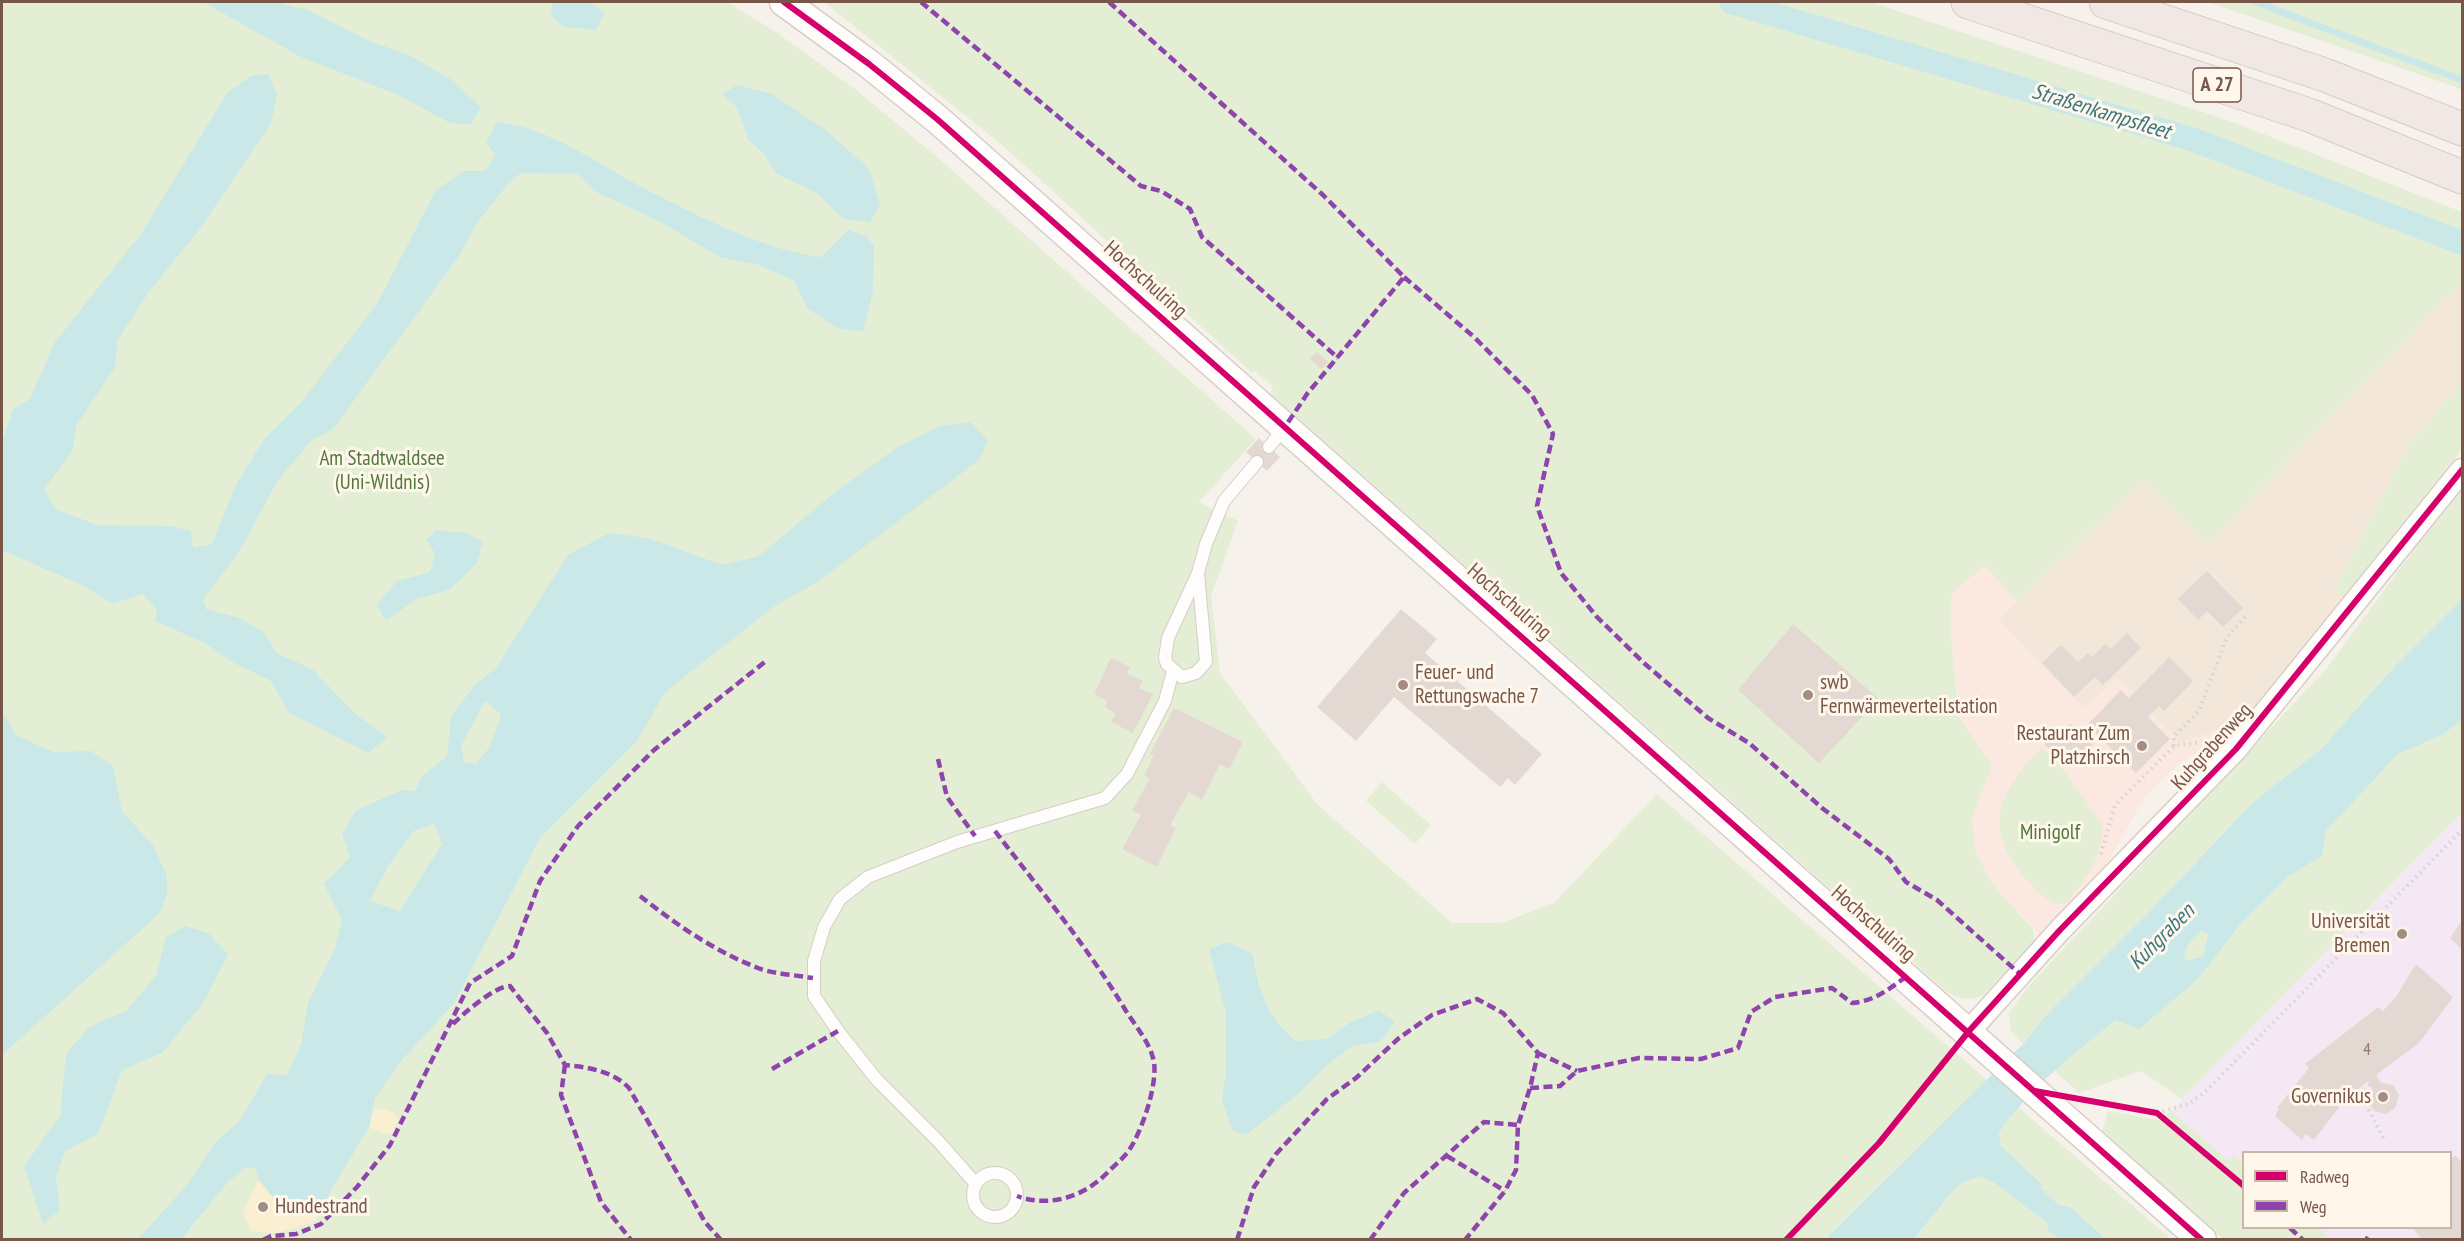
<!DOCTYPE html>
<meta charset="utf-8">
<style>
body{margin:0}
#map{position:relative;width:2464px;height:1241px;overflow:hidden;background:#f7f1eb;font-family:"PT Sans Narrow",sans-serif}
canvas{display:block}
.frame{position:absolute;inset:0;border:3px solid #785648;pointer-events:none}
.legend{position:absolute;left:2242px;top:1151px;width:210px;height:78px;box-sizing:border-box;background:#fff7ec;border:2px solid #c9b7aa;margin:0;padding:8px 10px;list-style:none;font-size:18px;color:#785648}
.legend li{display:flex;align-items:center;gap:12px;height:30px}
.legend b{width:30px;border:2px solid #c9b7aa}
</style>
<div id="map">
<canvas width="2464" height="1241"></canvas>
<div class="frame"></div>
<ul class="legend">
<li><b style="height:8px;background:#d6006c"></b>Radweg</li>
<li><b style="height:8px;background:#8e44ad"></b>Weg</li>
</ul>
</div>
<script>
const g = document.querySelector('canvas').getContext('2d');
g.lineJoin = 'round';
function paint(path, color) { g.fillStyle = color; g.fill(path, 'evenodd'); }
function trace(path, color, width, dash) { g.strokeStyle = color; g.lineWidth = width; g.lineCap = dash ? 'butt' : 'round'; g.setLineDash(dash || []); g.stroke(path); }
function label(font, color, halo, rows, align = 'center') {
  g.font = font + ' "PT Sans Narrow",sans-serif'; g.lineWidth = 6; g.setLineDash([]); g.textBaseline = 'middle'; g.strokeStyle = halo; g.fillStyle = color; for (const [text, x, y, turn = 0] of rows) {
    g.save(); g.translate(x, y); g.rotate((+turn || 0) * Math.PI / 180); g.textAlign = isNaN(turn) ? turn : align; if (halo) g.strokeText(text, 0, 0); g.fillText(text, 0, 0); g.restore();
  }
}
const residential = new Path2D(`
 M2462,281V381L2409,444L2334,590L2346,599L2231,742L2224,729L2180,743L2117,678L2085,709L1998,620L2143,481L2208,544Z`);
const commercial = new Path2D(`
 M1985,564L2017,602L1999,620L2085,709L2117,678L2180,743L2224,729L2231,742L2180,762L2145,797L2099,877L2041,936L1992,883L1975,849L1972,819L1992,765L1960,717L1950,623L1952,593Z`);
const education = new Path2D(`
 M2462,812V1239H2318L2305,1228H2450V1152H2244L2243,1174L2171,1111Z`);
const green = new Path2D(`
 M2,2H552V15L605,13L590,2H727L773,30L855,89L937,157L1256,439L1199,502L1238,521L1211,596L1220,673L1317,804L1452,923H1501L1554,903L1657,794L1987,1080L1824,1239L2,1240ZM737,107L835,211L818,194L777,174L763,153L748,140Z
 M824,2H1871L2230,121L2462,212V281L2208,544L2143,481L2017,602L1985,565L1952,593L1950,623L1959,717L1992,765L1972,819L1975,849L1992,883L2033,929L2034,943L1983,995C1969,1002 1961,999 1947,992L1270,393L1273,387L1255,371L1252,373L1002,145Z
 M2208,2H2462V90L2447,84Z
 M2462,381V449L2346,599L2334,591L2409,444Z
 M2462,491V599L2395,666L2321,749L2253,802L2152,909L2048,1013L2023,1044L2011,1031L2009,1013L2026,989L2327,668L2422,539Z
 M2462,720V812L2182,1099L2141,1071L2079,1093L2053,1069L2116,1020L2198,979L2240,925L2289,876L2322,856L2326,831L2398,753L2442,735Z
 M2042,747L2063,769L2103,826C2100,861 2087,879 2065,904C2049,905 2038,893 2028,881C1980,828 1998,793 2042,747Z
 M1382,782L1431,825L1415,844L1366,801Z
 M2202,931L2209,935L2203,956L2186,961L2184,954L2191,940Z
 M2018,1107L2171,1239H2106L2070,1207L2059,1205L2041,1188V1183L2001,1146L1999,1133Z
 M2108,1111L2158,1120L2171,1111L2229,1161L2234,1155L2243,1163L2244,1228H2318L2332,1239H2223L2102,1132Z
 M1980,1176L1993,1182L2047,1223L2048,1230L2058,1239L1914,1240L1958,1185Z`);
const sand = new Path2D(`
 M373,1109H385L395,1113L398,1121L392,1133H383L369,1127Z
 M259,1180L282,1209L302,1212L317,1205L316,1221L277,1233L250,1231L243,1212Z`);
const water = new Path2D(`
 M203,2H276L307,10L367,40L411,56L450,79L481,107L470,124L450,123L398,95L299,56Z
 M552,2H590L605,13L596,30L563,27L551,15Z
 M268,74L277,95L271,124L199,230L148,293L118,340L115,367L77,424L72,452L44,489L56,509L97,525L170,526L191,531L193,548L212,544L237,483L265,438L304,399L378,302L436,190L464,171H486L495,154L486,142L497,122C551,128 592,161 638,185C689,212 765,251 821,257L848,230L866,236L874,246L873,291L863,332L837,328L807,308L794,281L759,265L720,257L657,220L594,191L577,174L521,173L509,183L479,220L457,259L333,429L312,440L278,480L239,552L203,599L206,609L239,618L262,631L278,654L312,669L355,714L388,737L368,753L289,713L271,681L234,663L205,643L155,621L157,609L143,594L112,604L86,587L2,550V443L13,409L30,399L55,342L141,234L227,93L251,76Z
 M737,85L770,93L827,131L869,169L880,204L870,222L843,219L818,194L777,174L763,153L748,140L737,107L722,94Z
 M970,422L988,441L979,460L817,582L775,606L665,692L637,741L540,838L454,1003L403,1059L375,1098L369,1127L326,1199L302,1212L282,1209L259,1180L255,1168L246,1167L228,1182L181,1239H138L187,1185L215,1143L241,1119L267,1074L287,1075L301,1044L308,1003L335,948L342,920L324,884L350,857L342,834L356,810L402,790L415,791L422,776L447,756L451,716L475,685L496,668L568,555L609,533L648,538L722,565L759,556L834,493L899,446L941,426ZM485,701L501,714L490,747L476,764L464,762L461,746ZM434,824L442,844L400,911L370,901L387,868L414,831Z
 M436,530L465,533L483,541L477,563L449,590L416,599L386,621L377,605L397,581L430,572L435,554L427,540Z
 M2462,599V720L2442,735L2398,754L2326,831L2322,856L2289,876L2240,925L2198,979L2139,1029L2116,1020C2072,1055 2030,1087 1999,1133L2001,1146L2042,1184L2041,1188L2059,1205L2070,1207L2106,1239H2058L2048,1230L2047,1223L1993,1182L1980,1176L1958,1185L1914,1239L1824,1240L2023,1044L2048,1013L2152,909L2253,802L2321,749L2395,666ZM2202,931L2208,935L2203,956L2186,961L2184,954L2191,940Z
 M2,714L7,718L15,735L54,752L91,751L113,766L122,811L154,847L167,876V893L161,912L2,1055Z
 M185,926L208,933L228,954L204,1002L162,1053L122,1070L98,1134L65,1151L56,1177L60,1210L43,1224L24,1166L60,1116L66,1054L89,1027L126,1011L156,976L166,937Z
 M1228,942L1253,954C1258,993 1267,1014 1295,1041L1327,1039L1351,1022L1379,1010L1395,1022L1380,1042L1352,1046L1324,1067L1303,1090L1246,1135L1232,1130L1222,1100L1226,1072V1013L1209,949Z`);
const stream = new Path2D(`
 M2255,2L2462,80`);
const canal = new Path2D(`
 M1731,2L2194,140L2462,243`);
const building = new Path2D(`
 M1317,352L1328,362L1321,369L1310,359Z
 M1259,438L1280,457L1267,471L1246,452Z
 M2207,571L2243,608L2223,627L2207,611L2198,620L2178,599Z
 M1401,609L1437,639L1425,653L1542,754L1515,785L1508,778L1500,787L1394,697L1356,741L1317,707Z
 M1793,624L1879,699L1819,763L1738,690Z
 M2127,633L2141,648L2103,685L2095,677L2074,697L2042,663L2061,645L2078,662L2088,653L2092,657L2105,644L2111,649Z
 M2169,657L2193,681L2164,711L2159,706L2148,717L2170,739L2136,773L2087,725L2121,690L2129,698Z
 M1111,658L1130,667L1127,673L1143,681L1139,688L1153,694L1133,733L1111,722L1116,714L1105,707L1107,701L1094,694Z
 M1174,708L1243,742L1229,769L1220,764L1202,800L1189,792L1170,825L1176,828L1157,867L1122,849L1141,815L1132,810L1150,779L1144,775L1154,756L1150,754Z
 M2070,724L2093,745L2079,760L2068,749L2058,758L2044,744Z
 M2462,921V949L2450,938Z
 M2416,964L2453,997L2419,1043L2376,1075L2381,1083L2393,1085L2395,1089L2399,1095L2395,1108L2386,1114L2374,1111L2368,1101L2372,1088L2368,1081L2343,1102L2314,1140L2305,1134L2302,1140L2275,1116L2279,1109L2277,1108L2309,1068L2305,1064L2378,1007L2383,1011L2396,997Z
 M2455,1155L2462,1162V1240H2422L2413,1228H2450V1160Z`);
const path = new Path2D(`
 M2174,746V736L2199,711L2227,637L2245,617
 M2101,854L2115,805L2174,746L2213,740
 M2370,1085L2361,1095L2385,1141
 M2157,1113L2189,1104L2208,1089L2462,830`);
const service = new Path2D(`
 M1269,447L1285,427
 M1198,573L1206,662L1196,673L1182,677L1167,664L1165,658L1168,638L1198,573L1206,544L1224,501L1257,462
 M973 1195a22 22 0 1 1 44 0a22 22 0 1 1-44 0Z
 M976,1184L939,1142L877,1080L838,1031L814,996V961L824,927L840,899L868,877L957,842L1105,798L1127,774L1165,701L1173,671`);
const minor = new Path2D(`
 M1969,1031L2060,930L2236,749L2462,470`);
const tertiary = new Path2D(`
 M784,2L869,64L937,119L2202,1240`);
const motorway = new Path2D(`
 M1968,2L2309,115L2462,177
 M2106,2L2325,75L2462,129`);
const quiet = new Path2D(`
 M921,2L1141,186L1161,191L1190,209L1202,237L1338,358
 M1109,2L1323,195L1404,277L1307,394L1285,427
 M1404,277L1474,337L1532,395L1553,434L1537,506L1561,573L1597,617L1645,664L1708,718L1749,743L1822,808L1889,859L1906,882L1937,900L2020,974
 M938,759L947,797L975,836
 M995,831C1040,890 1088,947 1126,1011C1135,1025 1149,1042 1153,1058C1160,1080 1141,1135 1127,1153C1121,1160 1114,1166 1108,1172C1084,1197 1049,1208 1017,1196
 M640,896C677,925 714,951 758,968C774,974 795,975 813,978
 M453,1024C464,1013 495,986 510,986L547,1033L565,1065C587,1067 613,1071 629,1088L705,1222L721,1240
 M1538,1053L1577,1071
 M565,1065L561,1095L601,1202L631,1240
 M772,1069L838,1031
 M1530,1088L1560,1086L1577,1071L1639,1058L1701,1059L1738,1048L1751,1012L1775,997L1832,988L1852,1003C1875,1001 1889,989 1907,976
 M1447,1156L1505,1191
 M2290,1228L2303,1240
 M263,1240L271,1236L296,1234L321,1224L357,1187L390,1145L470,983L512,956L540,881L578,826L654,750L766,661
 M1237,1240L1254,1187L1276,1154L1327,1099L1356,1078L1399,1038L1432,1015L1477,999L1503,1013L1538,1053L1530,1088L1518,1125L1516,1170L1505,1191L1465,1240
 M1370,1240L1404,1193L1484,1122L1518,1125
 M2366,1240L2368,1237`);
const cycleway = new Path2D(`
 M784,2L869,64L937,119L2202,1240
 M2035,1091L2157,1113L2244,1186
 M1786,1240L1879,1143L1969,1031L2060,930L2236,749L2462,470`);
const markers = [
 [1403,685,6,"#a48c81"],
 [1808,695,6,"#a48c81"],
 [2142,746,6,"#a48c81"],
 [2402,934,6,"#a48c81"],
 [2383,1097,6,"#a48c81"],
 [263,1207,6,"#a48c81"]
];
const numberNames = [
 ["4",2367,1050]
];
const shields = [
 [2217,85,48]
];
const shieldNames = [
 ["A 27",2217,85]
];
const streetNames = [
 ["Hochschulring",1145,280,42],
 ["Hochschulring",1509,602,41],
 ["Kuhgrabenweg",2212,747,-48],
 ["Hochschulring",1873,924,41]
];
const parkNames = [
 ["Am Stadtwaldsee",382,459],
 ["(Uni-Wildnis)",382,483],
 ["Minigolf",2050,833]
];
const poiNames = [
 ["Feuer- und",1415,673],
 ["Rettungswache 7",1415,697],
 ["swb",1820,683],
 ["Fernwärmeverteilstation",1820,707],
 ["Restaurant Zum",2130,734,"right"],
 ["Platzhirsch",2130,758,"right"],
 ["Universität",2390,922,"right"],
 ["Bremen",2390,946,"right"],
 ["Governikus",2371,1097,"right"],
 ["Hundestrand",275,1207]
];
const waterNames = [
 ["Straßenkampsfleet",2101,112,17],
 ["Kuhgraben",2162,937,-45]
];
paint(residential, '#f3e7da');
paint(commercial, '#fbe8e1');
paint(education, '#f3e8f3');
paint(green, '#e4eed4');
paint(sand, '#fbefd2');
paint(water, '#cbe8e9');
trace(stream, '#cbe8e9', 7);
trace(canal, '#cbe8e9', 24);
paint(building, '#e4d9d2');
trace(service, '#d6cdc7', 14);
trace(minor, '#d6cdc7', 25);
trace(tertiary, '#d6cdc7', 31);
trace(motorway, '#d6cbc5', 35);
trace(path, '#dad1cd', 4, [1.5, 4.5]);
trace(service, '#fefdfc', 12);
trace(minor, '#fefdfc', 22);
trace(tertiary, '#fefdfc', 28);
trace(motorway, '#f1e7e4', 33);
trace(quiet, '#8e44ad', 4.5, [9, 4.5]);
trace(cycleway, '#d6006c', 6);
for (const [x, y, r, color] of markers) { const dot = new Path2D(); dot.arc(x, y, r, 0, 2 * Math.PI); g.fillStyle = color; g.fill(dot); trace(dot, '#fff7ec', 2); }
label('18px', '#95796d', null, numberNames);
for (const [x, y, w] of shields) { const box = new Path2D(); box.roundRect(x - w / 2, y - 17, w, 34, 4.5); g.fillStyle = '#fff7ec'; g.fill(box); trace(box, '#785648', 1.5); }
label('bold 20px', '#785648', null, shieldNames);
label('21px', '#785648', '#fff7ec', streetNames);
label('21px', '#52793c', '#fff7ec', parkNames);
label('21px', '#785648', '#fff7ec', poiNames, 'left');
label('italic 22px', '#3b777e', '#fff7ec', waterNames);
</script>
